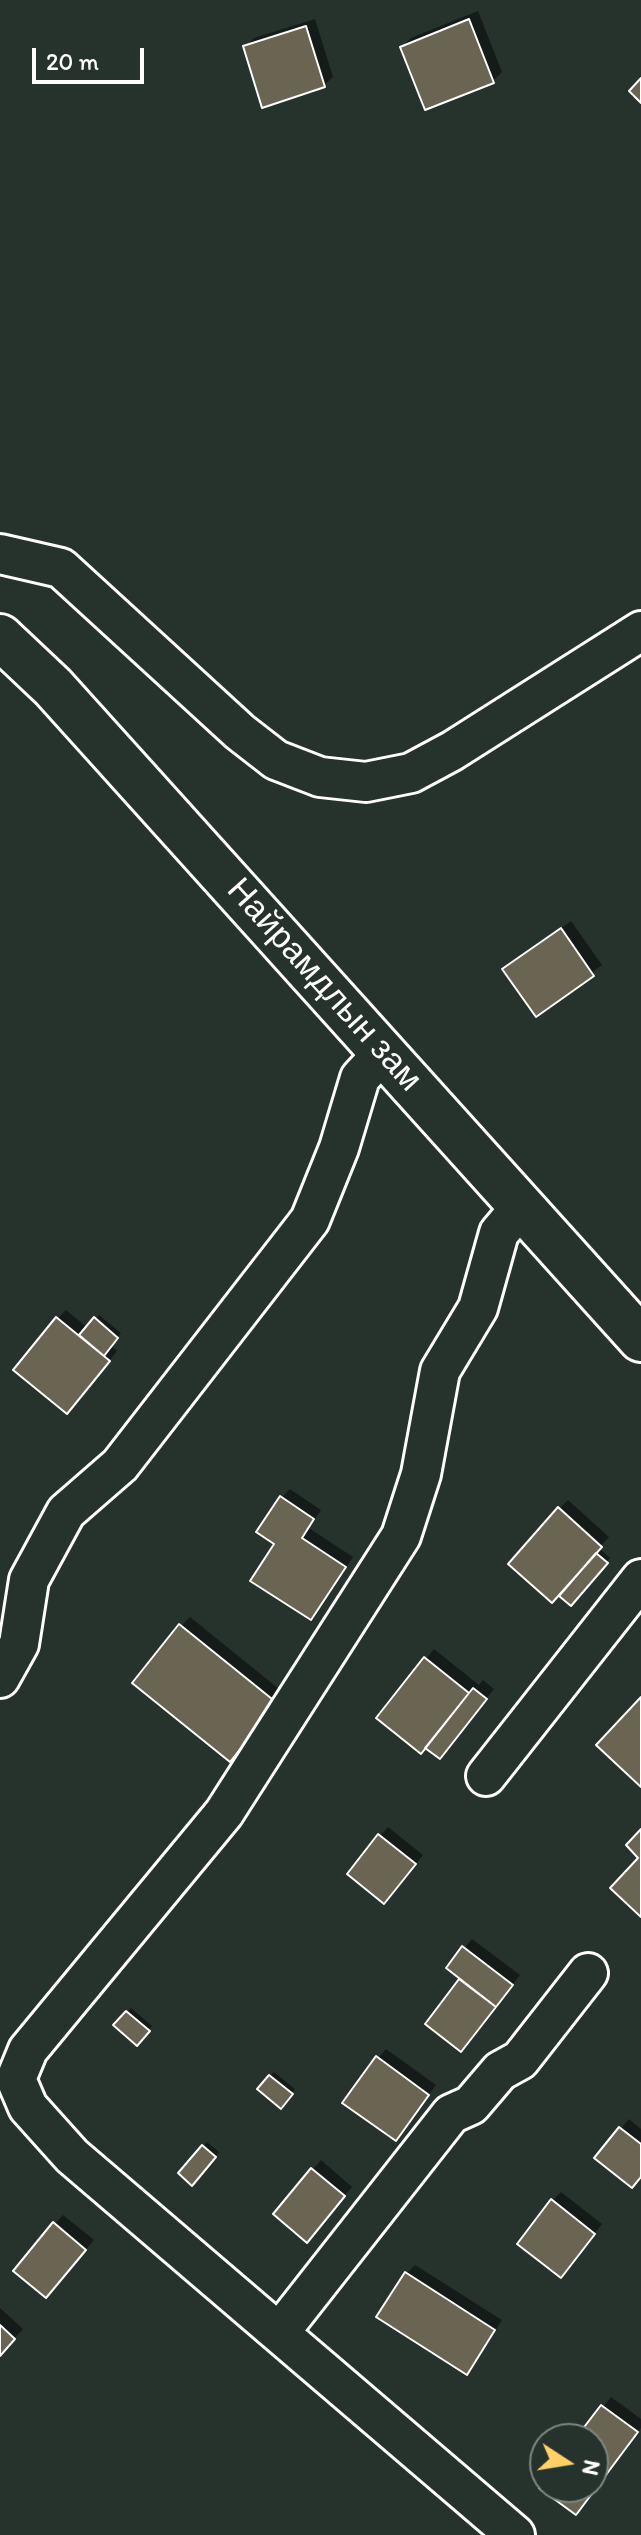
<!DOCTYPE html>
<meta charset="utf-8">
<style>
body{margin:0}
#map{position:relative;width:641px;height:2535px;overflow:hidden;background:#26332d;font-family:Itim,sans-serif}
canvas{display:block}
.north{position:absolute;left:529px;top:2423px;width:80px;height:80px;box-sizing:border-box;background:#26332d;border:2px solid #7d8581;border-radius:50%;rotate:102deg;font-size:22px;font-weight:700;line-height:32px;text-align:center;color:#fff}
.north::after{content:'';display:block;margin:auto;width:28px;height:36px;background:#ffd166;clip-path:polygon(50% 0,100% 100%,50% 72%,0 100%)}
.scale{position:absolute;left:32px;top:48px;width:112px;height:36px;box-sizing:border-box;border:4px solid #fff;border-top:0;padding-left:10px;font-size:24px;line-height:28px;white-space:nowrap;color:#fff;-webkit-text-stroke:6px #26332d;paint-order:stroke}
</style>
<div id="map">
<canvas width="641" height="2535"></canvas>
<div class="north">N</div>
<div class="scale">20 m</div>
</div>
<script>
const g = document.querySelector('canvas').getContext('2d');
g.lineJoin = 'round';
function paint(path, color) { g.fillStyle = color; g.fill(path, 'evenodd'); }
function trace(path, color, width, dash) { g.strokeStyle = color; g.lineWidth = width; g.lineCap = dash ? 'butt' : 'round'; g.setLineDash(dash || []); g.stroke(path); }
function label(font, color, halo, rows, align = 'center') {
  g.font = font + ' Itim,sans-serif'; g.lineWidth = 8; g.setLineDash([]); g.textBaseline = 'middle'; g.strokeStyle = halo; g.fillStyle = color; for (const [text, x, y, turn = 0] of rows) {
    g.save(); g.translate(x, y); g.rotate((+turn || 0) * Math.PI / 180); g.textAlign = isNaN(turn) ? turn : align; if (halo) g.strokeText(text, 0, 0); g.fillText(text, 0, 0); g.restore();
  }
}
const shadow = new Path2D(`
 M478,11L502,72L493,81L402,47L411,38Z
 M315,19L333,77L324,85L245,47L254,38Z
 M571,921L602,965L536,1014L505,969Z
 M66,1310L88,1328L99,1315L121,1333L111,1346L117,1351L76,1403L57,1319Z
 M290,1489L321,1510L309,1528L353,1557L319,1609L310,1618L277,1543L281,1498Z
 M568,1500L609,1537L599,1548L610,1558L570,1604L559,1593V1509Z
 M190,1617L284,1693L239,1751L181,1626Z
 M434,1649L479,1685L483,1680L494,1689L448,1748L379,1718Z
 M388,1827L423,1855L392,1893L380,1836Z
 M472,1939L520,1975L469,2041L427,2024L462,1978L448,1967Z
 M131,2008L152,2026L137,2043L116,2025Z
 M386,2049L436,2085L396,2139L378,2058Z
 M274,2072L295,2089L281,2106L259,2089Z
 M629,2119L641,2129V2177L632,2186L597,2158Z
 M207,2142L219,2152L192,2183L181,2173Z
 M321,2160L352,2187L315,2231L275,2213Z
 M561,2192L602,2224L561,2275L553,2200Z
 M63,2215L94,2240L55,2287V2224Z
 M415,2265L502,2320L475,2364L467,2372L406,2274Z
 M0,2308L23,2329L0,2354Z
 M611,2397L641,2419V2428L584,2504L541,2487L545,2482V2487H593V2439H577Z`);
const building = new Path2D(`
 M469,19L494,83L425,110L400,47Z
 M306,26L325,87L262,108L243,46Z
 M641,78V103L629,91Z
 M561,928L594,976L536,1017L502,969Z
 M56,1317L110,1361L67,1414L13,1370Z
 M94,1317L118,1338L104,1356L79,1335Z
 M280,1496L314,1519L302,1538L346,1567L311,1620L250,1581L274,1544L256,1532Z
 M558,1507L602,1547L552,1603L508,1564Z
 M596,1553L608,1563L571,1606L559,1596Z
 M179,1624L277,1703L230,1762L132,1683Z
 M424,1657L469,1693L421,1754L376,1718Z
 M473,1688L487,1699L440,1759L425,1748Z
 M641,1697V1787L596,1745Z
 M641,1829V1917L610,1888L638,1858L626,1845Z
 M378,1834L416,1864L384,1904L347,1874Z
 M462,1946L513,1985L496,2007L446,1968Z
 M459,1979L496,2007L461,2052L425,2024Z
 M126,2011L150,2031L137,2046L113,2025Z
 M376,2056L429,2095L396,2141L342,2103Z
 M269,2075L293,2094L281,2109L257,2089Z
 M619,2127L641,2144V2177L632,2188L594,2158Z
 M202,2145L216,2157L192,2186L178,2173Z
 M311,2168L345,2196L307,2243L273,2214Z
 M551,2199L595,2234L561,2278L517,2244Z
 M53,2222L86,2250L46,2298L13,2271Z
 M405,2272L495,2330L467,2375L376,2317Z
 M0,2325L15,2339L0,2356Z
 M601,2405L638,2432L576,2515L539,2488L545,2479V2487H593V2439H575Z`);
const street = new Path2D(`
 M0,554L61,568L240,732L276,760L320,777L366,782L411,773L452,751L641,631
 M0,1678L19,1644L29,1580L66,1512L120,1465L310,1220L339,1148L360,1078L382,1054
 M486,1776L641,1579
 M279,2333L451,2114L471,2105L500,2071L520,2060L588,1973
 M515,2535L72,2156L28,2107L16,2079L28,2050L224,1813L401,1536L421,1474L440,1371L478,1308L499,1233L521,1207`);
const secondary = new Path2D(`
 M0,637L53,687L641,1339`);
const streetNames = [
 ["Найрамдлын зам",323,986,48]
];
paint(shadow, '#0007');
paint(building, '#696552');
trace(building, '#fff', 2);
trace(street, '#fff', 44);
trace(secondary, '#fff', 50);
trace(street, '#26332d', 38);
trace(secondary, '#26332d', 44);
label('34px', '#fff', '#26332d', streetNames);
</script>
